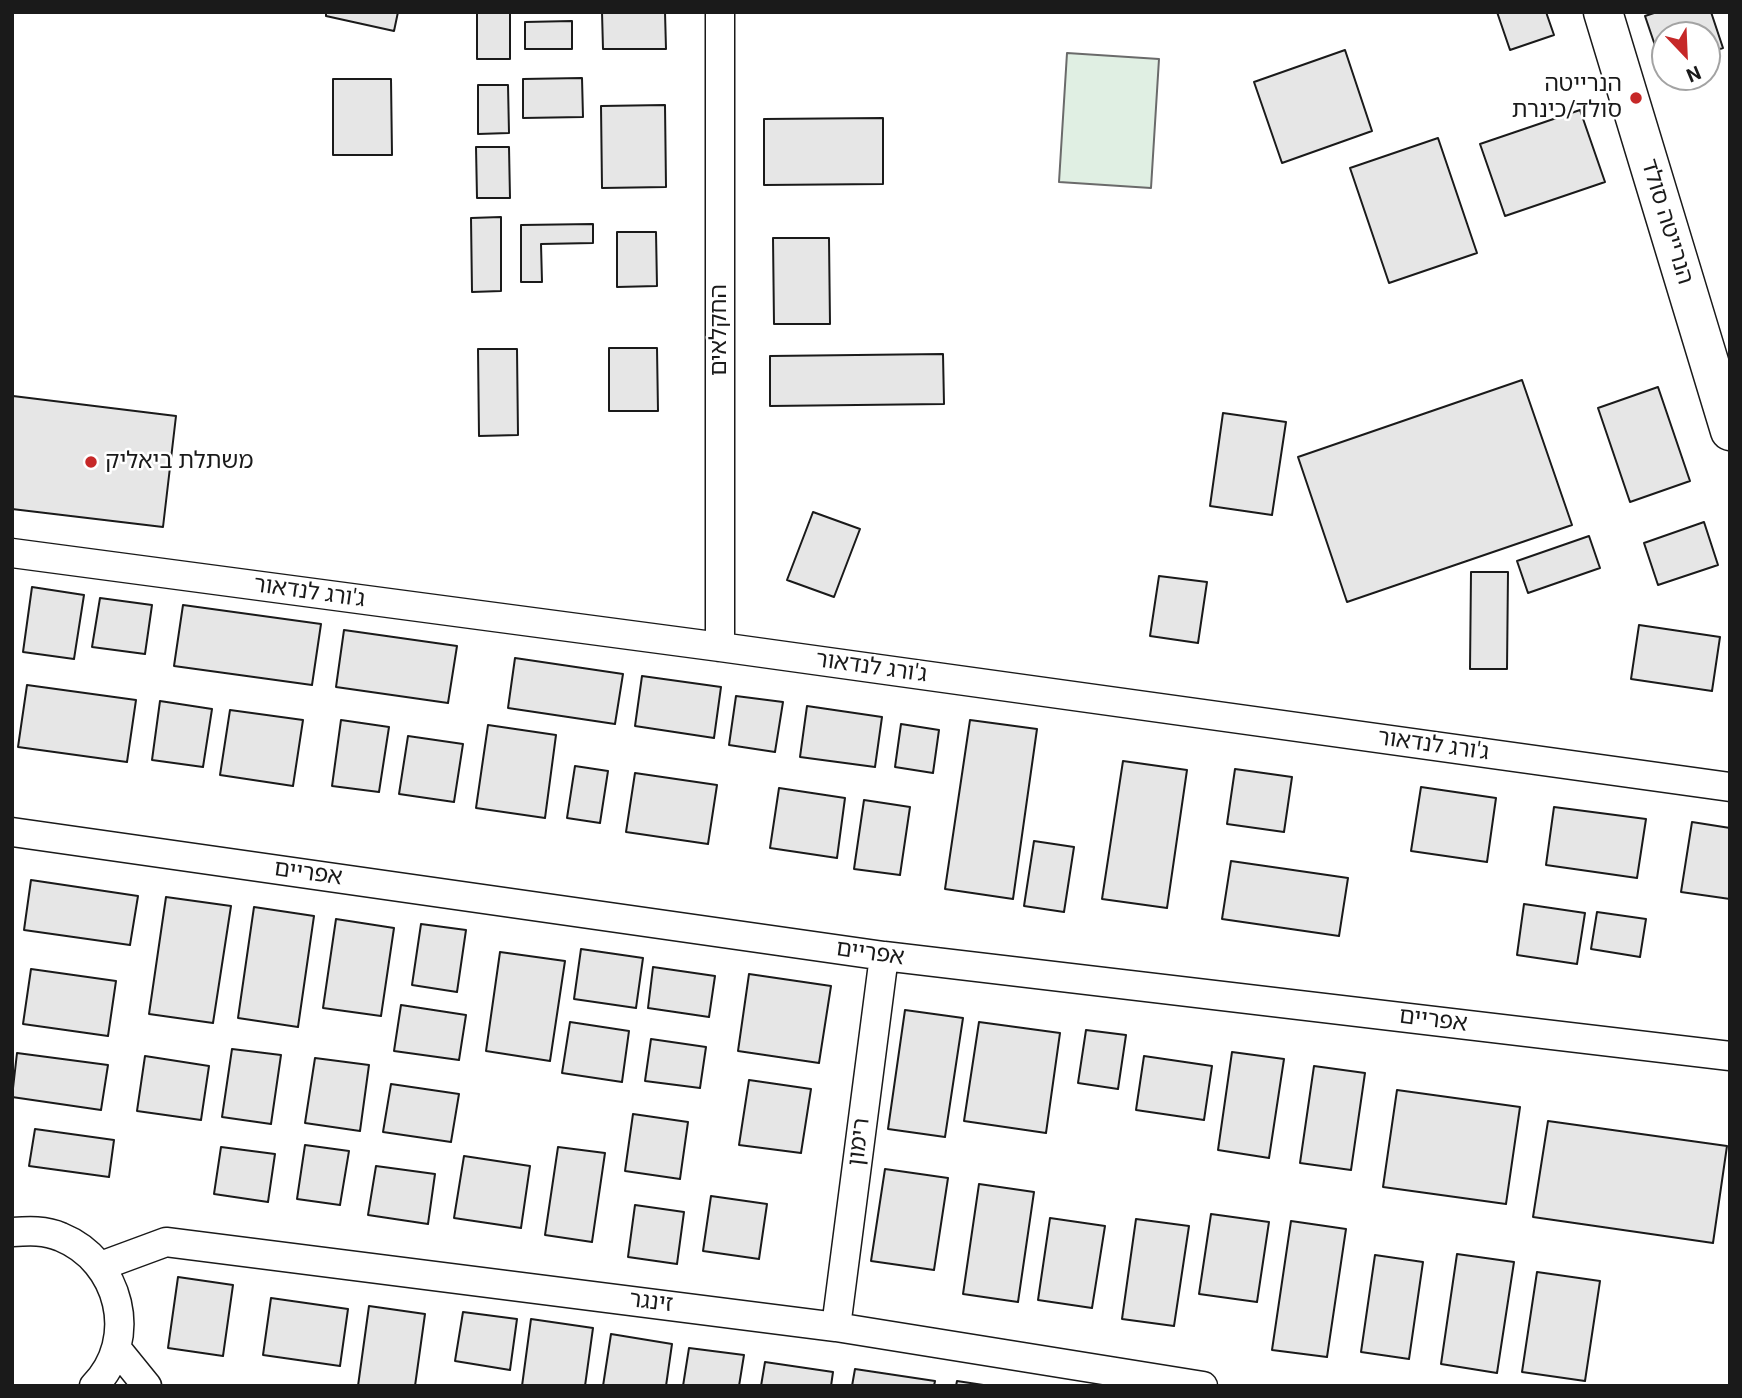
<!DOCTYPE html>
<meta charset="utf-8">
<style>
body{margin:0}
#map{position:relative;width:1742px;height:1398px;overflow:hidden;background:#fff;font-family:Roboto,sans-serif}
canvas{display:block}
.frame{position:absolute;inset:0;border:14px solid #1a1a1a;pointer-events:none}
.north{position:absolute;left:1651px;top:21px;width:70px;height:70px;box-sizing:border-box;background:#fff;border:2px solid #a3a3a3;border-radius:50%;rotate:157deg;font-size:19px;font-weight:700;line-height:28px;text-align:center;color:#1a1a1a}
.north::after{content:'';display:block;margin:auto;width:24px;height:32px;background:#c62828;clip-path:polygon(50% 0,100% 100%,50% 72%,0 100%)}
</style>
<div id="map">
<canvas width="1742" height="1398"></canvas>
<div class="frame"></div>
<div class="north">N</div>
</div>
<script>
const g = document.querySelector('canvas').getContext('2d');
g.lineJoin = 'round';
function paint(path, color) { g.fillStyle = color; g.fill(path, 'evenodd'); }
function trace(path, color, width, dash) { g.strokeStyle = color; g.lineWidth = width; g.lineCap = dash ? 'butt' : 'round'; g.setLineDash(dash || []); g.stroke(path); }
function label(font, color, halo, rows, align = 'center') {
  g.font = font + ' Roboto,"Noto Sans Hebrew",sans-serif'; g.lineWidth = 5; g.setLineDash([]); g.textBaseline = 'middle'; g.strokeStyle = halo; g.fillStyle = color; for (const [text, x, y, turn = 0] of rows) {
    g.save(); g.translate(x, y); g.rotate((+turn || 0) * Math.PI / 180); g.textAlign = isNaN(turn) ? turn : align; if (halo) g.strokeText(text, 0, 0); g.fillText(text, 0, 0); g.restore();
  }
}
const green = new Path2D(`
 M1067,53L1159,59L1151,188L1059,182Z`);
const building = new Path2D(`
 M326,12H398L394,31L326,16Z
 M477,12H510V59H477Z
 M602,12H665L666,49H603Z
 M1497,12H1546L1554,35L1510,50Z
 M1657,12H1711L1723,48L1707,53V35H1665V68L1663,69L1645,16Z
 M572,21V49H525V22Z
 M1345,50L1372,131L1282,163L1254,82Z
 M582,78L583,117L523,118V79Z
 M333,79H391L392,155H333Z
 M478,85H508L509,133L478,134Z
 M665,105L666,187L602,188L601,106Z
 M1580,110L1605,182L1505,216L1480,144Z
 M883,118V184L764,185V119Z
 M1438,138L1477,253L1389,283L1350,168Z
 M476,147H509L510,198H477Z
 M501,217V291L472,292L471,218Z
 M593,224V243L541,244L542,282H521V225Z
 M617,232H656L657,286L617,287Z
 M773,238H829L830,324H774Z
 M609,348H657L658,411H609Z
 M478,349H517L518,435L479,436Z
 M943,354L944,404L770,406V356Z
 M1522,380L1572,525L1347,602L1298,457Z
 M1658,387L1690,481L1630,502L1598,408Z
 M13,396L176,416L163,527L12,509Z
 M1223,413L1286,422L1272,515L1210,506Z
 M813,512L860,529L834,597L787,580Z
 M1704,522L1718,565L1658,585L1644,543Z
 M1589,536L1600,568L1528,593L1517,561Z
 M1471,572H1508L1507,669H1470Z
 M1159,576L1207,582L1198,643L1150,636Z
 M32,587L84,595L74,659L23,652Z
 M100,598L152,605L145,654L92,647Z
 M183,605L321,624L312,685L174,666Z
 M1639,625L1720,637L1712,691L1631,679Z
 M344,630L457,646L448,703L336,687Z
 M515,658L623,674L615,724L508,708Z
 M642,676L721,687L714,738L635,726Z
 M27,685L136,700L127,762L18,747Z
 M736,696L783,702L775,752L729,745Z
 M160,701L212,709L203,767L152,760Z
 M807,706L882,717L875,767L800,757Z
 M230,710L303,720L293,786L220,775Z
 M341,720L389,727L379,792L332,786Z
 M970,720L1037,729L1013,899L945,889Z
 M901,724L939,730L933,773L895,767Z
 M488,725L556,735L545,818L476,808Z
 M408,736L463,744L454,802L399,794Z
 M1123,761L1187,770L1167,908L1102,899Z
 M575,766L608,771L600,823L567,818Z
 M1235,769L1292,777L1284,832L1227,824Z
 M635,773L717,785L708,844L626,832Z
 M1421,787L1496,798L1487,862L1411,851Z
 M779,788L845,798L837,858L770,848Z
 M864,800L910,807L900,875L854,869Z
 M1554,807L1646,819L1637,878L1546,865Z
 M1692,822L1730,828V899L1681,892Z
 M1034,841L1074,847L1064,912L1024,906Z
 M1231,861L1348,878L1339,936L1222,919Z
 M31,880L138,896L130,945L24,930Z
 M166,897L231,906L213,1023L149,1014Z
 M1524,904L1585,913L1577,964L1517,955Z
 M254,907L314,916L298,1027L238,1018Z
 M1597,912L1646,919L1640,957L1591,949Z
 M336,919L394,928L381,1016L323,1008Z
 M421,924L466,930L457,992L412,985Z
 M581,949L643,958L636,1008L574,999Z
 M500,952L565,961L550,1061L486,1051Z
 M653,967L715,976L709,1017L648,1008Z
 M31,969L116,981L108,1036L23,1024Z
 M749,974L831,986L819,1063L738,1051Z
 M401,1005L466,1015L459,1060L394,1051Z
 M905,1010L963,1018L945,1137L888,1129Z
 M570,1022L629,1031L622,1082L562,1073Z
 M979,1022L1060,1033L1046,1133L964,1121Z
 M1086,1030L1126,1035L1118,1089L1078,1083Z
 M651,1039L706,1047L700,1088L645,1081Z
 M232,1049L281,1055L271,1124L222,1117Z
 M1232,1052L1284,1059L1269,1158L1218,1150Z
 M17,1053L108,1065L101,1110L12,1097Z
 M145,1056L209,1066L201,1120L137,1111Z
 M1144,1056L1212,1066L1204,1120L1136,1110Z
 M315,1058L369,1065L360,1131L305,1123Z
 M1314,1066L1365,1073L1351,1170L1300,1163Z
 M749,1080L811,1089L801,1153L739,1145Z
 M391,1084L459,1094L451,1142L383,1132Z
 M1397,1090L1520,1107L1506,1204L1383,1187Z
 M633,1114L688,1122L680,1179L625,1171Z
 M1548,1121L1727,1146L1713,1243L1533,1217Z
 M35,1129L114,1140L109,1177L29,1166Z
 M305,1145L349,1151L340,1205L297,1199Z
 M221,1147L275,1154L268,1202L214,1194Z
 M558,1147L605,1153L592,1242L545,1235Z
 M464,1156L530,1166L521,1228L454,1218Z
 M376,1166L435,1174L428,1224L368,1215Z
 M885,1169L948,1178L934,1270L871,1261Z
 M979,1184L1034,1192L1018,1302L963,1294Z
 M711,1196L767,1204L759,1259L703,1251Z
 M635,1205L684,1212L677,1264L628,1257Z
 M1211,1214L1269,1222L1257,1302L1199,1294Z
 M1050,1218L1105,1226L1092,1308L1038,1300Z
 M1136,1219L1189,1226L1174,1326L1122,1319Z
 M1291,1221L1346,1229L1327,1357L1272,1350Z
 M1457,1254L1514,1262L1497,1373L1441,1364Z
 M1375,1255L1423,1262L1409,1359L1361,1352Z
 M1537,1272L1600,1281L1585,1381L1522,1372Z
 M178,1277L233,1285L223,1356L168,1348Z
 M271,1298L348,1309L340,1366L263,1355Z
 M369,1306L425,1314L415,1386H358Z
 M463,1312L517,1319L510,1370L455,1361Z
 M531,1319L593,1328L585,1386H522Z
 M611,1334L672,1344L666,1386H603Z
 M689,1348L744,1355L739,1386H683Z
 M765,1362L833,1372L831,1386H761Z
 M855,1369L935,1381L934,1386H852Z
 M957,1381L990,1386H956Z`);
const street = new Path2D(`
 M12,553L720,647L1730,787
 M720,647V12
 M12,832L884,956L1730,1056
 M12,1232C29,1231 45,1230 61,1237C120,1261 140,1339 94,1386
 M101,1266L166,1242L836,1327L1203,1386
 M836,1327L884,956
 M117,1349L147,1386`);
const secondary = new Path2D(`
 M1603,12L1730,431`);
const markers = [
 [1636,98,7,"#c62828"],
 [91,462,7,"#c62828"]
];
const poiNames = [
 ["הנרייטה",1622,85],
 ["סולד/כינרת",1622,111],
 ["משתלת ביאליק",105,462,"left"]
];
const streetNames = [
 ["הנרייטה סולד",1666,222,73],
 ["החקלאים",720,330,-90],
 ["ג'ורג לנדאור",309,593,8],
 ["ג'ורג לנדאור",871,668,8],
 ["ג'ורג לנדאור",1433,746,8],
 ["אפריים",308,874,8],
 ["אפריים",870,954,8],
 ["אפריים",1433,1021,7],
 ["רימון",860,1142,-83],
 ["זינגר",651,1303,7]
];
paint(green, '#e0efe3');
trace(green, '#6a6a6a', 2);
paint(building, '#e6e6e6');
trace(building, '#1a1a1a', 2);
trace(street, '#1a1a1a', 31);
trace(secondary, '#1a1a1a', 41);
trace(street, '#fff', 28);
trace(secondary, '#fff', 38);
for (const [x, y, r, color] of markers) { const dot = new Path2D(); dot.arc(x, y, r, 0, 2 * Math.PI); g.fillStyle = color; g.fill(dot); trace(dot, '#fff', 2.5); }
label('23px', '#1a1a1a', '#fff', poiNames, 'right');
label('23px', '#1a1a1a', '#fff', streetNames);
</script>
